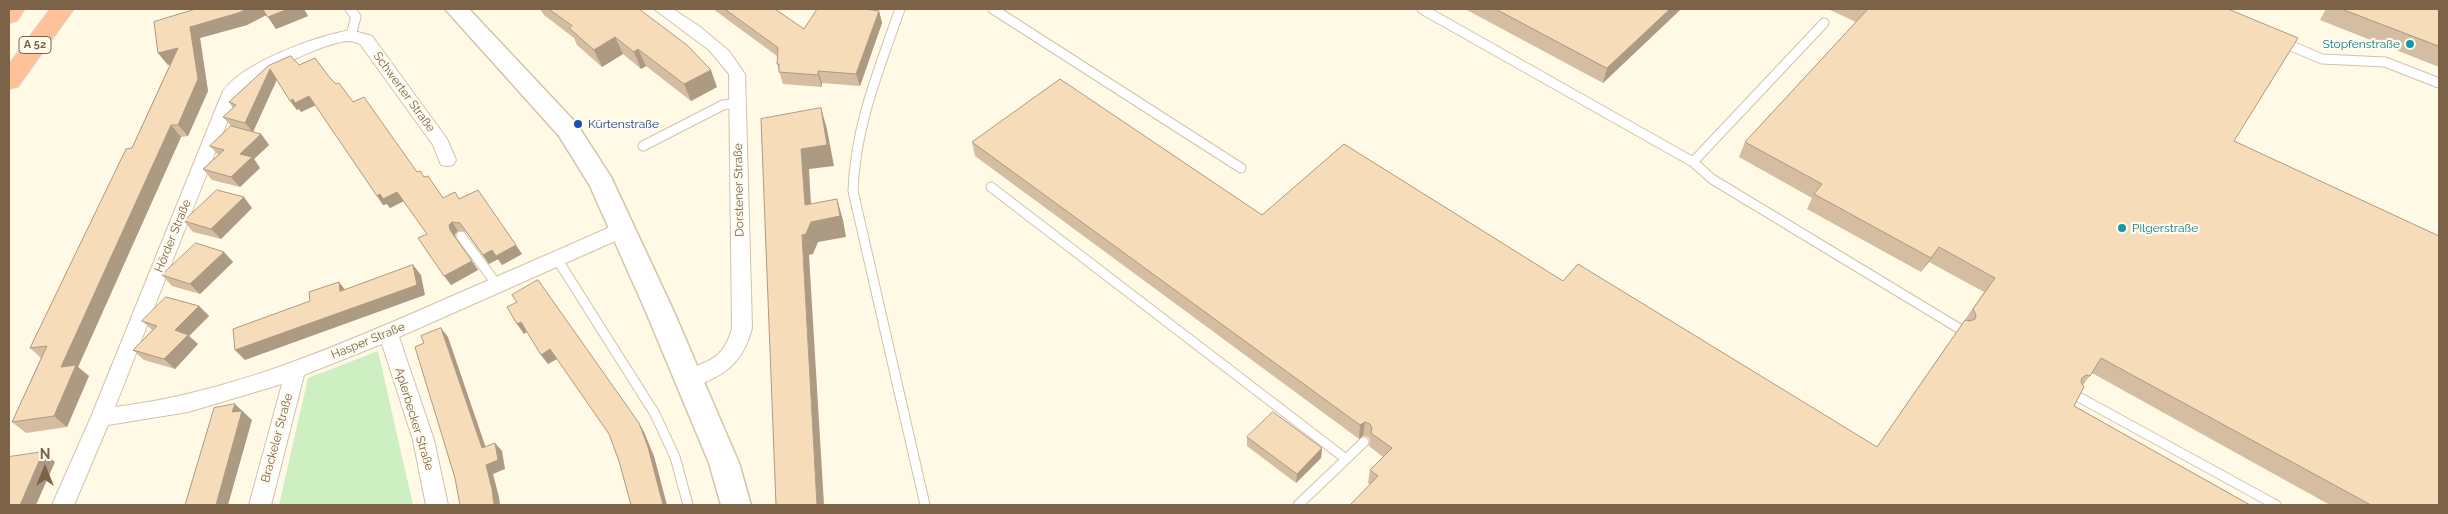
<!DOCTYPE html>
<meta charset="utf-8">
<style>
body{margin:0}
#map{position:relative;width:2448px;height:514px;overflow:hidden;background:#fff9e6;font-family:Raleway,sans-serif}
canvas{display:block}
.frame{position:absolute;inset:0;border:10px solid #7c6247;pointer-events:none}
.north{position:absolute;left:20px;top:444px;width:50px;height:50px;-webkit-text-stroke:4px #fffbef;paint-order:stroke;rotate:0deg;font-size:14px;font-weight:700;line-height:20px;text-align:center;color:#7c6247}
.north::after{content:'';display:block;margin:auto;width:18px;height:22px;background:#7c6247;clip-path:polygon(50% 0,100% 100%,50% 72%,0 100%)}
</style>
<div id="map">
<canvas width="2448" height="514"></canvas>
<div class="frame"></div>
<div class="north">N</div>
</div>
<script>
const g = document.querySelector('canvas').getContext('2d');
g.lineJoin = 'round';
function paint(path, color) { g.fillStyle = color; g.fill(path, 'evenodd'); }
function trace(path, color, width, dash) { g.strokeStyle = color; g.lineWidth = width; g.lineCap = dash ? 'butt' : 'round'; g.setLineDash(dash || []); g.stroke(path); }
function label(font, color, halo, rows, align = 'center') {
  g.font = font + ' Raleway,sans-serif'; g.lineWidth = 4.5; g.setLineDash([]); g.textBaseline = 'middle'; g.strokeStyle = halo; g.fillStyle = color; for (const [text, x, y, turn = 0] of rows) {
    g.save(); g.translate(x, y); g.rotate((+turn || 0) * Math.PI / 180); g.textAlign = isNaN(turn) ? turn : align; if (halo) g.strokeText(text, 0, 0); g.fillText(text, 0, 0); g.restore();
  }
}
const green = new Path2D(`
 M378,351L413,505H279L308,378Z`);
const service = new Path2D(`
 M350,9L356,17L351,35
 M900,9C879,69 855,127 853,191L925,505
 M993,9L1241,168
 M1422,9L1693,162L1712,179L1960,329
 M2282,42L2322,59L2385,62L2439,83
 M643,146L723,105L738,103
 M1693,162L1824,23
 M991,187L1346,459
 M461,236L498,286
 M557,259L655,414L675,457L688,505
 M2075,395L2276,505
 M1298,505L1364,442`);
const minor = new Path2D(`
 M654,9H673L699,26L729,51L745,74L752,328C743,364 723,377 689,388L682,386L679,380C690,358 721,372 732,328L729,74L709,50Z
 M351,30L372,36L447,139L456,160L453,165L447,166L441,165L433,145L360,44C357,43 353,41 349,41C326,41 250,78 237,97L115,407C228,393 331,349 434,304C495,277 557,251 617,224L624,222L631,224L633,229L631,234L399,337L434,440L448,505H426L413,440L382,344L304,375L271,505H249L282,384L188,412L108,425L74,505H52L91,417L223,91C244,62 316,36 351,30Z`);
const secondary = new Path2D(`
 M445,9H469L577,124L611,177L674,312L739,463L751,505H721L709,463L646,312L590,186L559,136Z`);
const motorway = new Path2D(`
 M9,9H25L17,21L9,23Z
 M50,9H74L18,87L9,89V64Z`);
const wall = new Path2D(`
 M196,9H304L308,16L276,29L267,15L247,25L200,38L208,91L188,136L181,137L78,367L89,376L67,427L26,433L12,422L41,358L30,348L132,148L170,64L168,65L158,53Z
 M540,9H639L717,87L691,101L646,66L641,69L623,54L602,67L577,45L574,38L544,15Z
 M713,9H775L804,29L879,11L882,23L860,86L822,83V87L783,84L777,64V56Z
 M1465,9H1681L1603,83Z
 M1828,9H2228L2234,141L2439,505H2330L2092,373L2083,385L2074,406L2250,505L1370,485L1368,483L1370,470L1383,457L1369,446L1370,440L1368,437L1363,436L1359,439L975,156L972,142L1262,215L1563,281L1877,447L1984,292L1929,262L1921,272L1807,209L1812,198L1739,157L1745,142L1856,22Z
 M2326,9H2439V67L2320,20Z
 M299,65L330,78L417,172L424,177L443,198L459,199L522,254L502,265L498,259L489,264L466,232L458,231L455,234L456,239L478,270L451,285L427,234L404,201L390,208L387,204L383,205L316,105L301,112L299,109L297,110L277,80L253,132L261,134L269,145L254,159L260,168L240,187L212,180L203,169L218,155L210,146L231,126L223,117L233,108L229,102Z
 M252,208L221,239L193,232L184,221Z
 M224,252L233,262L200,294L172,286L162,275Z
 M199,306L209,316L189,336L198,344L175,369L144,360L133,350L152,330L142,321Z
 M1247,437L1322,448L1321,458L1296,483L1247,446Z`);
const shadedWall = new Path2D(`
 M247,9H264L268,14L247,25L200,38L208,91L188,136L178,125L190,27Z
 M288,9H304L308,16L276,29L268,17Z
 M1670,9H1681L1603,83L1607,68Z
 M879,11L882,23L860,86L856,74Z
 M615,37L623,54L602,67L594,50Z
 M178,48L187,60L168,65L158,53Z
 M638,49L646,66L641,69L634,52Z
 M270,69L277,79L253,132L245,123Z
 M711,70L717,87L691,101L684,84Z
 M818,71L822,83V87L818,75Z
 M309,96L316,105L301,112L299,109L297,110L290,101Z
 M821,108L827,129L834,166L809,169L812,222L837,199L843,220L846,237L818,242L813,254L809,255L824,505H817L802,235L805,205L801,149Z
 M171,125L181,137L78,367L89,376L67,427L54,416L61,367Z
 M261,134L269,145L254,159L260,168L240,187L231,177L240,154Z
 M397,192L404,201L390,208L387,204L383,205L377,196L380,194Z
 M244,197L252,208L221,239L211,229Z
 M452,222L458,231L455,234L456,239L450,230L449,225Z
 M516,245L522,254L502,265L496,256Z
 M1939,247L1929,262L1921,272L1931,258Z
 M492,250L498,259L489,264L483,255Z
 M224,252L233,262L200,294L190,284Z
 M472,261L478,270L451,285L444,276Z
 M413,265L421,275L425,295L245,360L235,350Z
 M339,282L347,292L340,291Z
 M199,306L209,316L189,336L198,344L175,369L164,359L175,330Z
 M521,322L527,332L524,334L517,324Z
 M441,328L448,337L489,457L482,448Z
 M550,349L557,359L548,364L541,355Z
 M235,404L252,420L228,505H216L232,412Z
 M1365,422L1363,436L1359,439L1360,425Z
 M639,423L644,432L654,456L667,505H663Z
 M495,443L502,451L505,469L493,474L499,497L500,505H494L486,465Z
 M1322,448L1321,458L1296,483L1297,474Z
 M43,452L55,462L36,505H20Z`);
const building = new Path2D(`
 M196,9H247L238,13L190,27L198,79L178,125H171L61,367L76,365L54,416L12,422L47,346L30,348L126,149L132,148L178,48L158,53L154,22Z
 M263,9H288L268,17Z
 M549,9H639L687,45L711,70L684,84L638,49L634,52L615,37L594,50L569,28L572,26Z
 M725,9H775L804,29L817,9H864L879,11L856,74L818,71V75L779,72V64H777L778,48Z
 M1496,9H1670L1607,68Z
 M1867,9H2228L2298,38L2234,141L2439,236V505H2371L2101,358L2090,376L2086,375L2082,378L2081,382L2084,387L2074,406L2250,505H1350L1378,476L1370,470L1392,448L1371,433L1372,428L1370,424L1365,422L1360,425L972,142L1060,79L1262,215L1344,144L1563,281L1578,264L1877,447L1965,320L1970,321L1975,319L1976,315L1973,309L1995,278L1939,247L1931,258L1814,194L1822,184L1745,142L1868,9Z
 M2342,9H2439V46Z
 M291,56L299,65L315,58L330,78L336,84L339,83L353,102L364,97L417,172L420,171L424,177L428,176L443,198L455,192L459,199L478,190L516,245L496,256L492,250L483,255L460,223L452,222L449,225L450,230L472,261L444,276L418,238L427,234L397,192L383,199L380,194L377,196L309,96L295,103L293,99L290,101L270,69L245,123L223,117L236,105L229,102L268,66Z
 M821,108L827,145L801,149L805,205L837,199L840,216L811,222L806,234L802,235L817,505H776L761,119Z
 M231,126L261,134L240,154L252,157L231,177L203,169L224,150L210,146Z
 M217,190L244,197L211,229L184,221Z
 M196,243L224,252L190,284L162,275Z
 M413,265L417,285L235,350L233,329L310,301L309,292L339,282L340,291Z
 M538,280L639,423L648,447L663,505H631L619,461L609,434L550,349L541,355L521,322L517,324L507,307L517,302L512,295Z
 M166,297L199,306L175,330L188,335L164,359L133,350L157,326L142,321Z
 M441,328L482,448L495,443L498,460L486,465L492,489L494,505H460L455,478L415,347L424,343L421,336Z
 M235,404L232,412L242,411L216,505H185L214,408Z
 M1273,412L1322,448L1297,474L1247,437Z
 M43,452L20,505H9V457Z`);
const markers = [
 [2410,44,5,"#0f9aa8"],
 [578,124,5,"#1a4fb4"],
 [2122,228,5,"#0f9aa8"]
];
const shields = [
 [35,45,32]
];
const shieldNames = [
 ["A 52",35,45]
];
const cultureNames = [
 ["Stopfenstraße",2400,44],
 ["Pilgerstraße",2132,228,"left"]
];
const streetNames = [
 ["Schwerter Straße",404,92,54],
 ["Dorstener Straße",739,190,-91],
 ["Hörder Straße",173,236,-68],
 ["Hasper Straße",368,341,-22],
 ["Aplerbecker Straße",414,419,73],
 ["Brackeler Straße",277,438,-75]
];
const transitNames = [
 ["Kürtenstraße",588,124]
];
paint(green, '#ceefc2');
trace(service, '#d3c2aa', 11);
trace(minor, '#d3c2aa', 2);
trace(secondary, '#d6c3a7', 3);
trace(motorway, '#e2dcd7', 2);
trace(service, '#fff', 9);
paint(minor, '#fff');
paint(secondary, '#fff');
paint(motorway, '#ffc197');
paint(wall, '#d4bda0');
paint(shadedWall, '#ad9a82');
paint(building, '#f7dcba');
trace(building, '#ad9a82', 1);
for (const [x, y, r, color] of markers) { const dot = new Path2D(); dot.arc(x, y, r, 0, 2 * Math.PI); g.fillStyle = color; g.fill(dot); trace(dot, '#fffbef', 2); }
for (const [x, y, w] of shields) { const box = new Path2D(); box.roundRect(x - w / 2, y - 8.5, w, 17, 4); g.fillStyle = '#fffbef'; g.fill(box); trace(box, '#7c6247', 1); }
label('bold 11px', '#7c6247', null, shieldNames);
label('12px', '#0d838f', '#fffbef', cultureNames, 'right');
label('12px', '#7c6247', '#fffbef', streetNames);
label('12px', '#164399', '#fffbef', transitNames, 'left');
</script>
